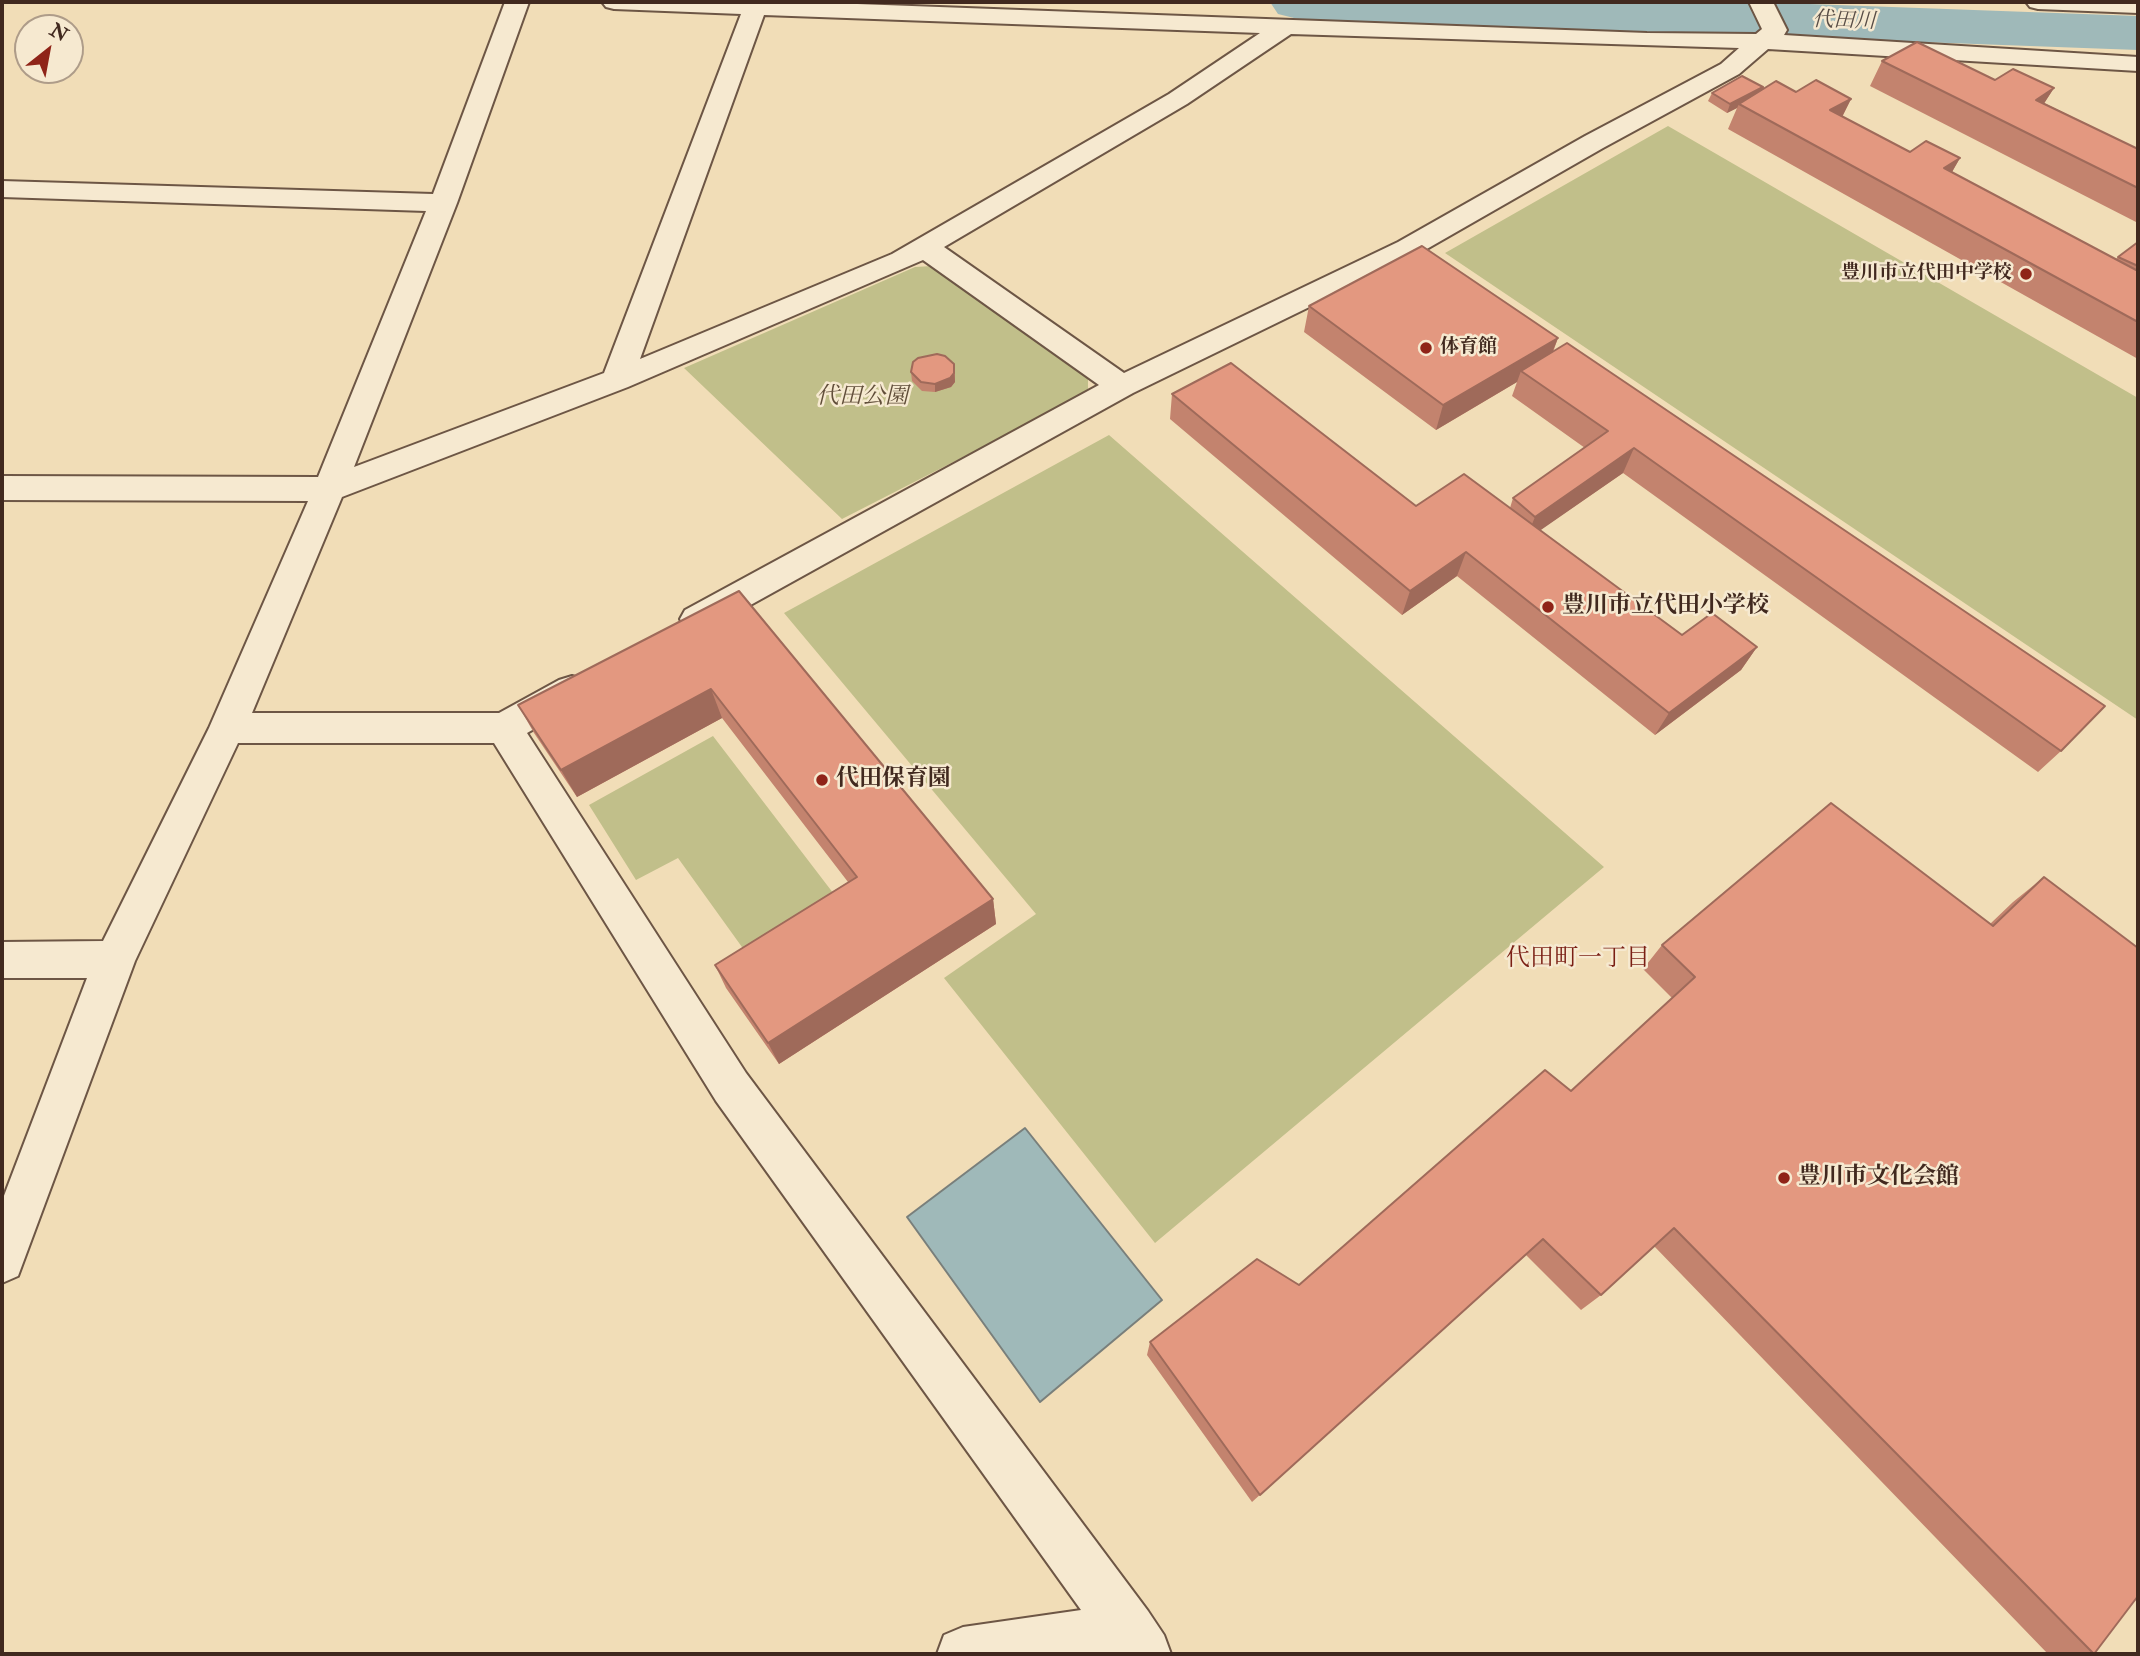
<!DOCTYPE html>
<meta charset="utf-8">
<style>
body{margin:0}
#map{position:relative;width:2140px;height:1656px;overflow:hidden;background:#f1ddb7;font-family:"IM FELL Double Pica",serif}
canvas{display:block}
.frame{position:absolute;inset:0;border:4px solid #41291f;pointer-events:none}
.north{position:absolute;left:14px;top:14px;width:70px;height:70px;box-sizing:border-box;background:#f6e9d0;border:2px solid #ae9c89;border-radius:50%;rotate:31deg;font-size:19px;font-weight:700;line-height:28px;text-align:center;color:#41291f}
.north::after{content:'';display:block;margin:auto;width:24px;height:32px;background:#8f2418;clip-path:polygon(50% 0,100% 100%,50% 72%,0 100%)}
</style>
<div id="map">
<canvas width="2140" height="1656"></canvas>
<div class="frame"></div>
<div class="north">N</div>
</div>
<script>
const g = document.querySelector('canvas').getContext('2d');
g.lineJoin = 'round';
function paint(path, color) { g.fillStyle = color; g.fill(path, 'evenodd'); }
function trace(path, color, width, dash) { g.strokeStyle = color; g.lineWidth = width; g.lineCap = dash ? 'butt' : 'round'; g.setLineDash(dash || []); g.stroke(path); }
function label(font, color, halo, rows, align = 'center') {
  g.font = font + ' "IM FELL Double Pica","Noto Serif JP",serif'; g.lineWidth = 5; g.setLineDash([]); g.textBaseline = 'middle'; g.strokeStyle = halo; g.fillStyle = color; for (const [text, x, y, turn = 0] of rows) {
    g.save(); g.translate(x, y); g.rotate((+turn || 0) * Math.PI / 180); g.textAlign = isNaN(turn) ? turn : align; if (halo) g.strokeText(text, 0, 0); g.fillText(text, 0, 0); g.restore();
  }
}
const green = new Path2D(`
 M1668,126L2138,398V720L1445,253Z
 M932,266L1088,378V393L842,519L684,368L915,267Z
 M1109,435L1604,867L1155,1243L944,978L1036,914L784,613Z
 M713,736L840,902L752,961L678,858L636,880L589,805Z`);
const water = new Path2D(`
 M1025,1128L1162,1300L1040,1402L907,1217Z`);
const river = new Path2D(`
 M1270,2H1755L2138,16V50L1298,19L1278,14Z`);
const minor = new Path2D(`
 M505,2H529L457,203L354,467L604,373L741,14L614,9L606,7L602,2H803L1647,33L1756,34L1762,29L1749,2H1773L1787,30L1784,35L2138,57V71L1768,49L1739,74L1603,148L1418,254L1133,393L709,628L697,632L685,628L680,619L685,610L1099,385L923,260L628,387L342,497L252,713H499L559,680L572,676L585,680L590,690L585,700L527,733L746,1073L1148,1611L1164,1635L1171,1654H937L944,1635L963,1627L1081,1610L716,1101L494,743H238L135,961L18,1276L2,1283V1201L87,978H2V942L103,941L209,728L308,501L2,500V476L318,477L426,211L2,197V181L433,194ZM764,15L1260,33L1169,94L892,254L640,359ZM1291,34L1739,48L1721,64L1585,136L1398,242L1124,373L944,247L1187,104Z
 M2026,2H2138V13L2038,9L2030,7Z`);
const wall = new Path2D(`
 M1882,61L1995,80L2054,88L2044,103L2138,149V223L1870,86Z
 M1763,87L1762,90L1796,92L1851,99L1842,117L1910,152L1960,158L1952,172L2116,259L2118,257L2138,242V359L1728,129L1737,108L1727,113L1708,101L1712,93Z
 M1309,306L1558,338L1553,352L2061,751L2038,772L1623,473L1540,530L1682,635L1757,647L1741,670L1655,735L1457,576L1402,615L1170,419L1172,394L1416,506L1510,508L1513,498L1585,448L1512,396L1517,382L1436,430L1304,332Z
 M911,372L955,373V382L951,387L935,392L922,391L912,381Z
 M739,591L993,899L996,924L779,1064L726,988L715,965L848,882L722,718L577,797L534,733L518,705Z
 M2044,877L2094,1654H2048L1654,1246L1601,1295L1581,1310L1526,1255L1252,1502L1147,1355L1150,1342L1299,1285L1571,1091L1672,998L1643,969L1662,945L1990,924L2013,902Z`);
const shadedWall = new Path2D(`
 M1763,87L1760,95L1739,104L1737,108L1727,113L1730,104Z
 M2054,88L2038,113L2036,100Z
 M1851,99L1838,125L1830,110Z
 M1960,158L1945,184L1944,168Z
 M1558,338L1548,363L1521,371L1517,382L1436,430L1443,405Z
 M954,364L955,382L951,387L935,392V384Z
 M1634,448L1623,473L1525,541L1535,517Z
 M1466,552L1457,576L1402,615L1410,591Z
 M1757,647L1741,670L1655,735L1669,713Z
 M711,689L722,718L577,797L561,770Z
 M993,899L996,924L779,1064L768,1043Z`);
const building = new Path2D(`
 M1917,42L1995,80L2013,69L2054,88L2036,100L2138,149V188L1882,61Z
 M1742,76L1763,87L1730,104L1712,93Z
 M1816,80L1851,99L1830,110L1910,152L1926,141L1960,158L1944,168L2138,271V322L1739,104L1776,81L1796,92Z
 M2138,242V266L2118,257Z
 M1422,246L1558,338L1443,405L1309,306Z
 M1567,343L2105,706L2061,751L1634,448L1535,517L1513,498L1608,431L1521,371Z
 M937,354L945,356L954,364V373L950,378L935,384L921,382L911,372L913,362L918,358Z
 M1231,363L1416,506L1464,474L1682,635L1712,613L1757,647L1669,713L1466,552L1410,591L1172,394Z
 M739,591L993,899L768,1043L715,965L857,877L711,689L561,770L518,705Z
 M1831,803L1993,926L2044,877L2138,948V1596L2094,1654L1674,1228L1601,1295L1543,1239L1260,1495L1150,1342L1257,1259L1299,1285L1545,1070L1571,1091L1695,977L1662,945Z`);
const markers = [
 [2026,274,7,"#8f2418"],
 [1426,348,7,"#8f2418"],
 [1548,607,7,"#8f2418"],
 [822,780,7,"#8f2418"],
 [1784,1178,7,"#8f2418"]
];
const farPoinames = [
 ["豊川市立代田中学校",2012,274],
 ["体育館",1440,348,"left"]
];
const farWaternames = [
 ["代田川",1844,22,2]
];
const parkNames = [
 ["代田公園",862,398]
];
const poiNames = [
 ["豊川市立代田小学校",1562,607],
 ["代田保育園",836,780],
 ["豊川市文化会館",1798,1178]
];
const neighbourhoodNames = [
 ["代田町一丁目",1578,960]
];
paint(green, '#c1bf8a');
paint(water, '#9fb9b9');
trace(water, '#797f7b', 2);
paint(river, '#9fb9b9');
trace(minor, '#6d5645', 4);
paint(minor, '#f6e9d0');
paint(wall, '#c3836e');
paint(shadedWall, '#9f6a5a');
paint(building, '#e39880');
trace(building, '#9f6a5a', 2);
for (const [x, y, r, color] of markers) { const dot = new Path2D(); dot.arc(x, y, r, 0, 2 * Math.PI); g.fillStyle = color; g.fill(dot); trace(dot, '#f6e9d0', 2.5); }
label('bold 19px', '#41291f', '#f6e9d0', farPoinames, 'right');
label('italic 21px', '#584d46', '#f6e9d0', farWaternames);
label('italic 23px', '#614e3a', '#f6e9d0', parkNames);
label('bold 23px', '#41291f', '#f6e9d0', poiNames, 'left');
label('24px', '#7a1f14', '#f6e9d0', neighbourhoodNames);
</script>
